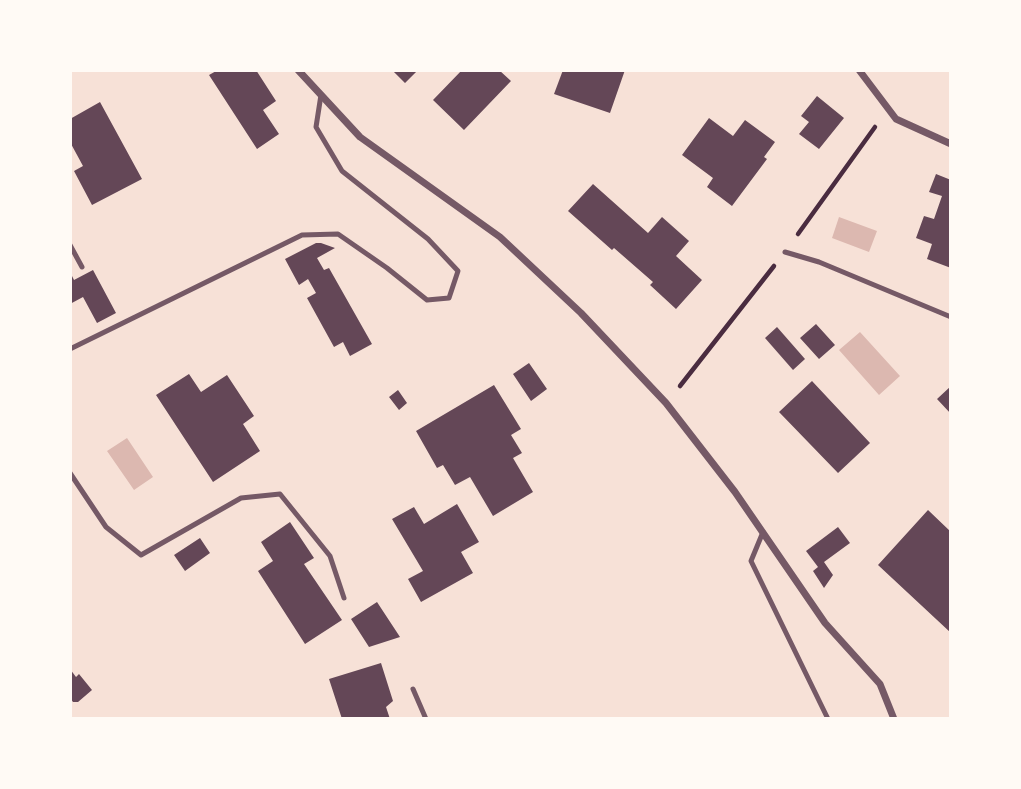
<!DOCTYPE html>
<style>
body{margin:0}
#map{position:relative;width:1021px;height:789px;overflow:hidden;background:#f7e1d7;font-family:Barlow,sans-serif}
canvas{display:block}
.frame{position:absolute;inset:0;border:72px solid #fffaf5;pointer-events:none}
</style>
<div id="map">
<canvas width="1021" height="789"></canvas>
<div class="frame"></div>
</div>
<script>
const g = document.querySelector('canvas').getContext('2d');
g.lineJoin = 'round';
function paint(path, color) { g.fillStyle = color; g.fill(path, 'evenodd'); }
function trace(path, color, width, dash) { g.strokeStyle = color; g.lineWidth = width; g.lineCap = dash ? 'butt' : 'round'; g.setLineDash(dash || []); g.stroke(path); }
const water = new Path2D(`
 M839,217L877,231L869,252L832,238Z
 M860,332L900,376L879,395L839,350Z
 M127,438L153,477L134,490L107,451Z`);
const building = new Path2D(`
 M218,70H256L276,101L263,110L279,134L257,149L209,75Z
 M392,70H418L405,83Z
 M462,70H499L511,81L464,130L433,100Z
 M563,70H625L610,113L554,94Z
 M817,96L844,118L819,149L799,134L809,122L801,116Z
 M100,102L142,179L92,205L74,171L83,166L70,142V119Z
 M709,118L733,136L745,120L775,142L764,157L767,159L732,206L707,187L713,178L682,155Z
 M936,174L951,180V268L927,259L932,244L916,238L924,216L934,219L942,196L929,192Z
 M593,184L648,233L662,217L689,241L676,256L702,280L676,309L650,285L653,282L614,248L612,250L568,211Z
 M316,243H321L335,248L317,258L324,270L329,268L372,344L350,356L343,342L334,347L307,298L316,293L308,279L299,285L285,259Z
 M93,270L116,313L97,323L83,297L70,304V272L74,280Z
 M816,324L835,345L819,359L800,338Z
 M777,327L805,359L793,370L765,338Z
 M529,363L547,389L531,401L513,374Z
 M189,374L201,392L227,375L254,416L243,424L260,451L213,482L156,395Z
 M812,381L870,443L838,473L779,412Z
 M494,385L521,429L511,435L522,453L513,458L533,492L493,516L470,477L455,485L443,465L437,468L416,431Z
 M951,386V414L937,399Z
 M398,390L407,403L399,410L389,397Z
 M457,504L479,542L461,552L473,573L421,602L408,579L423,571L392,519L414,507L424,524Z
 M928,510L951,532V633L878,565Z
 M290,522L314,558L304,564L342,620L305,644L258,571L273,561L261,542Z
 M838,527L850,543L824,562L833,575L824,588L813,571L818,567L806,551Z
 M200,538L210,553L185,571L174,555Z
 M377,602L400,637L369,647L351,619Z
 M381,663L393,701L386,707L390,719H342L329,679Z
 M70,669L76,677L79,674L92,690L78,702H73L70,698Z`);
const path = new Path2D(`
 M798,234L875,127
 M680,386L774,266`);
const service = new Path2D(`
 M70,245L82,267
 M785,252L819,262L951,317
 M70,349L302,235L338,234L387,268L427,300L449,298L458,271L428,239L342,171L316,127L321,95
 M70,473L106,527L141,555L241,498L280,494L330,556L344,598
 M763,532L751,561L828,719
 M413,689L426,719`);
const minor = new Path2D(`
 M298,70L360,137L500,237L581,313L666,403L735,492L825,623L880,684L894,719
 M859,70L896,119L951,144`);
paint(water, '#dcb8b0');
paint(building, '#644757');
trace(path, '#4a2c40', 4.5);
trace(service, '#755966', 5);
trace(minor, '#755966', 7);
</script>
